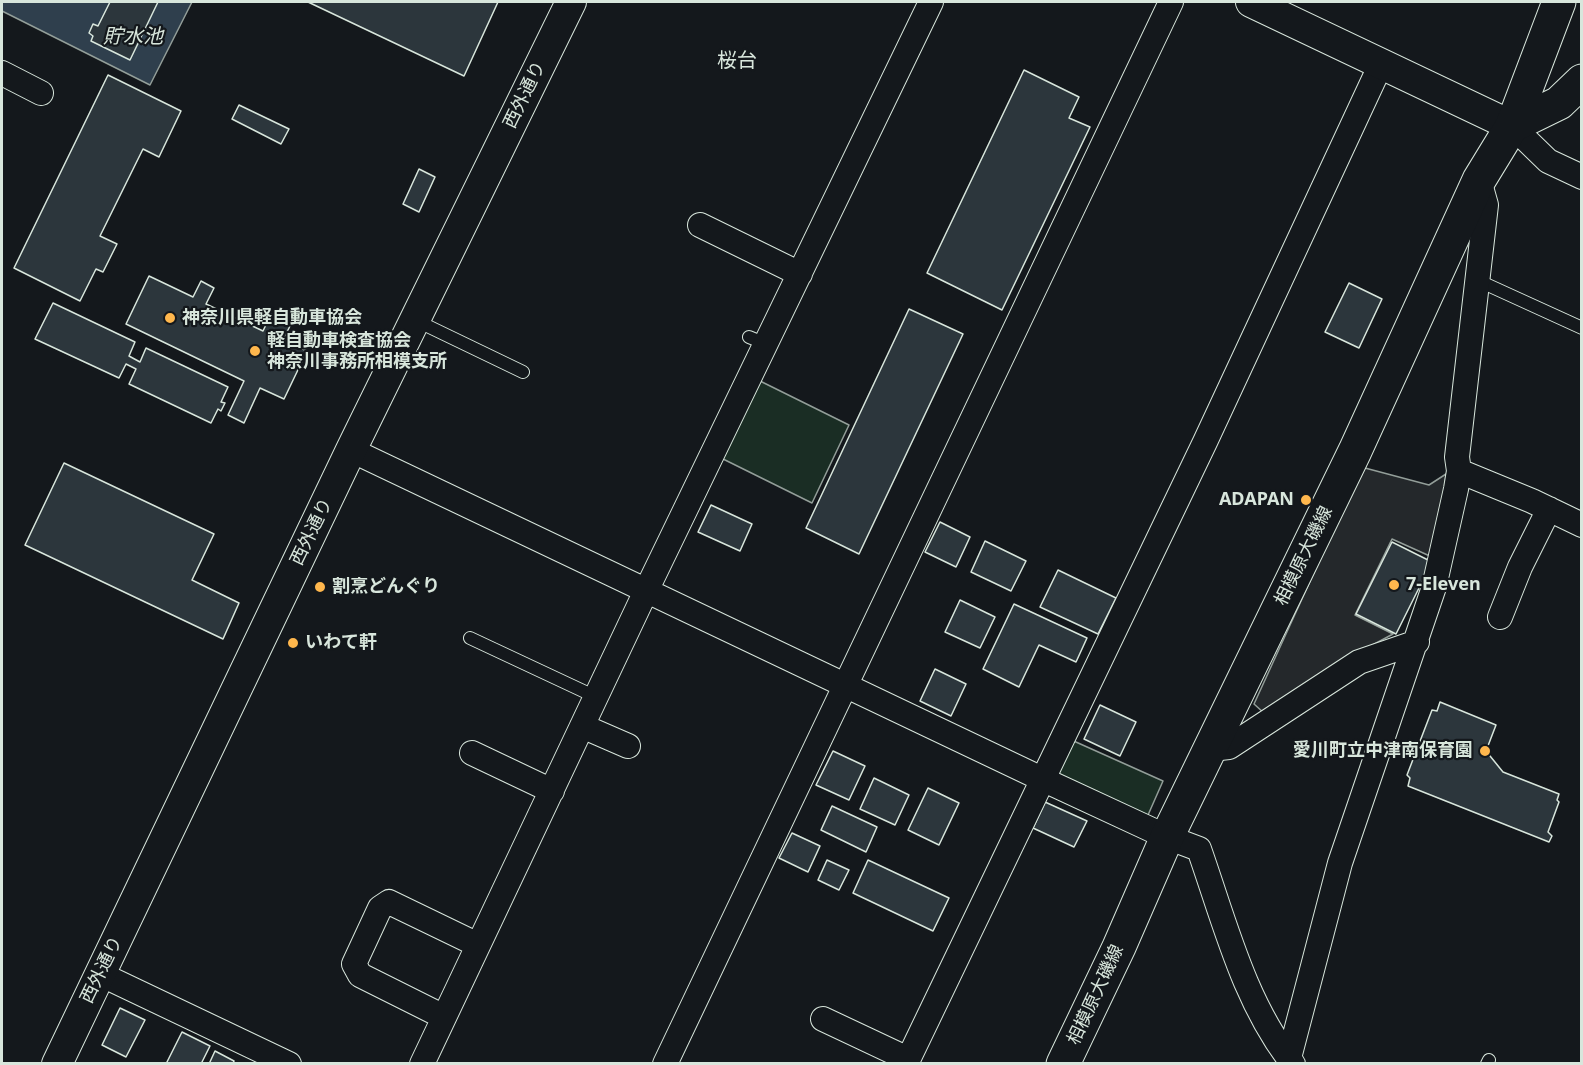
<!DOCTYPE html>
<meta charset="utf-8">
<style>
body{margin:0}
#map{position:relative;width:1583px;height:1065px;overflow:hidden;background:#14181c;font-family:"Noto Sans",sans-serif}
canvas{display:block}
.frame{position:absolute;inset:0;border:3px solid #d8e6dc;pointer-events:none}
</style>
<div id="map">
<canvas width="1583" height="1065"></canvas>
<div class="frame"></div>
</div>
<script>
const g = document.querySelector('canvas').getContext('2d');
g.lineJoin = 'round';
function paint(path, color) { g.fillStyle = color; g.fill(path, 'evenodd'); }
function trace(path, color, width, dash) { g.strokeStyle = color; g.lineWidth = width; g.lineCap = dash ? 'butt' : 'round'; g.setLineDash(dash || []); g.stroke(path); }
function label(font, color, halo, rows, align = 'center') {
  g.font = font + ' "Noto Sans","Noto Sans JP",sans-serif'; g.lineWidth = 4.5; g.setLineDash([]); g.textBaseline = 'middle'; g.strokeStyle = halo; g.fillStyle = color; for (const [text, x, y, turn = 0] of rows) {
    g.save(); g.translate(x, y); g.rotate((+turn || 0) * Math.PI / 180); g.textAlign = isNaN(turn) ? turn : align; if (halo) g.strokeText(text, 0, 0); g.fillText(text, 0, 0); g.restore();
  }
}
const green = new Path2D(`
 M758,380L849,425L812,503L719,457Z
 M1067,738L1163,781L1148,815L1143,817L1053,775Z`);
const parking = new Path2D(`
 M1365,468L1429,485L1446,474L1444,495L1432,557L1392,539L1355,615L1393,634L1339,663L1264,713L1254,704L1328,542Z`);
const water = new Path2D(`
 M2,2H192L150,85L2,11Z`);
const building = new Path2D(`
 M110,2H158L130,60L91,41L93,36L89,33L93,24L98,26Z
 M308,2H498L464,76Z
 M1024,70L1079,97L1069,118L1090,127L1002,310L927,273Z
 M108,75L181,111L159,157L143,149L100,236L117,244L103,272L96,269L80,301L14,268Z
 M239,105L289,129L281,144L232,119Z
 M419,169L435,177L419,212L403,204Z
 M149,276L193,297L201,281L214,288L206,304L263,331L271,314L291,324L283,340L307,351L284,399L260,388L244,423L228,415L244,381L126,324Z
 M1349,283L1382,299L1359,348L1325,332Z
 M53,303L135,342L129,356L140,362L146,348L228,387L221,402L225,403L221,411L218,409L211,423L129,384L136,369L126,364L119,378L35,339Z
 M909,309L963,334L859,554L806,528Z
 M64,463L214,534L192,580L239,603L223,639L25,545Z
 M711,505L752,524L740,551L698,532Z
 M940,522L970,537L956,567L925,552Z
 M985,541L1026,561L1011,591L971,572Z
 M1392,542L1432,562L1396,634L1356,614Z
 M1058,570L1116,598L1098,634L1040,607Z
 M960,600L995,617L980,648L945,632Z
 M1014,604L1087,638L1076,662L1039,645L1019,687L983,669Z
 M935,669L966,684L951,716L920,701Z
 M1440,702L1496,725L1486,751L1503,772L1559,794L1557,800L1559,802L1548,832L1552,836L1549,842L1408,786L1410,778L1407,775L1432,710L1437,711Z
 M1100,705L1136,722L1120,756L1084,739Z
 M833,751L865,766L849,800L816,785Z
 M874,778L909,795L895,825L860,809Z
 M928,788L959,803L939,845L908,830Z
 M1045,802L1087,821L1074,847L1033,828Z
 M832,806L877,827L866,852L821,830Z
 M792,833L820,846L808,872L779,858Z
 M827,860L849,870L839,890L818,880Z
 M868,860L949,898L933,931L853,893Z
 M120,1008L145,1020L126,1057L102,1045Z
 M182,1032L210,1046L201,1064H166Z
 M215,1051L234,1061L233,1064H209Z`);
const service = new Path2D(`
 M1479,281L1582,328
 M415,320L523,372
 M749,337L766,344
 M470,638L596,697
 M1487,1064L1489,1060`);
const minor = new Path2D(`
 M2,73L41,93
 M1512,126L1548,161L1582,177
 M700,225L800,274
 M351,450L1042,779L1167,837L1199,849C1225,923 1244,1002 1293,1064
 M1459,471L1532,501L1582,525
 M1500,617L1520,567L1549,509
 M582,726L628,746
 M1211,749L1229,747L1359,662L1417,642
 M472,753L552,791
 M100,974L289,1064
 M444,1017L360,975L354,964L380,908L389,902L478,945
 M823,1019L908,1059
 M1289,1058L1340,863L1434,587L1456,489L1459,471L1457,457L1486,205L1479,180
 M422,1064L646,591L931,2
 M665,1064L1171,2
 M906,1064L1205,442L1381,64`);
const tertiary = new Path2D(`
 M1251,2L1512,126
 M57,1064L351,450L571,2`);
const primary = new Path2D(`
 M1512,126L1559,103L1582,81
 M1063,1064L1119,947L1167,837L1355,451L1479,180L1512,126L1559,2`);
const markers = [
 [170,318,6,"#ffb74d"],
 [255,351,6,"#ffb74d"],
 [1306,500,6,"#ffb74d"],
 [1394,585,6,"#ffb74d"],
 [320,587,6,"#ffb74d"],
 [293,643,6,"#ffb74d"],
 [1485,751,6,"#ffb74d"]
];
const streetNames = [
 ["西外通り",525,95,-64],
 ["西外通り",312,532,-64],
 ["相模原大磯線",1304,556,-64],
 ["西外通り",102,970,-64],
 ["相模原大磯線",1096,995,-65]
];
const poiNames = [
 ["神奈川県軽自動車協会",182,318],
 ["軽自動車検査協会",267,341],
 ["神奈川事務所相模支所",267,362],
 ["ADAPAN",1294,500,"right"],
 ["7-Eleven",1406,585],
 ["割烹どんぐり",332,587],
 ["いわて軒",305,643],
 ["愛川町立中津南保育園",1473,751,"right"]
];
const waterNames = [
 ["貯水池",133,37]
];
const neighbourhoodNames = [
 ["桜台",737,61]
];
paint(green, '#1a2d24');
trace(green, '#939e99', 1.5);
paint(parking, '#24282b');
trace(parking, '#939e99', 1.5);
paint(water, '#2f3f4d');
trace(water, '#939e99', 1.5);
paint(building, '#2c363c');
trace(building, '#d8e6dc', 1.5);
trace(service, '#d8e6dc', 14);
trace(minor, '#d8e6dc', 26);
trace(tertiary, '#d8e6dc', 32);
trace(primary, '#d8e6dc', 35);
trace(service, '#14181c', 12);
trace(minor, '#14181c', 24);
trace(tertiary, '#14181c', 30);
trace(primary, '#14181c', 33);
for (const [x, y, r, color] of markers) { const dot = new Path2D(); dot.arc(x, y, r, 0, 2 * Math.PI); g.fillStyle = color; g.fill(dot); trace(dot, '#14181c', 2); }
label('18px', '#d8e6dc', '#14181c', streetNames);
label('bold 18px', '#d8e6dc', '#14181c', poiNames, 'left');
label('italic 20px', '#d8e6dc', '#14181c', waterNames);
label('20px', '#d8e6dc', '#14181c', neighbourhoodNames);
</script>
